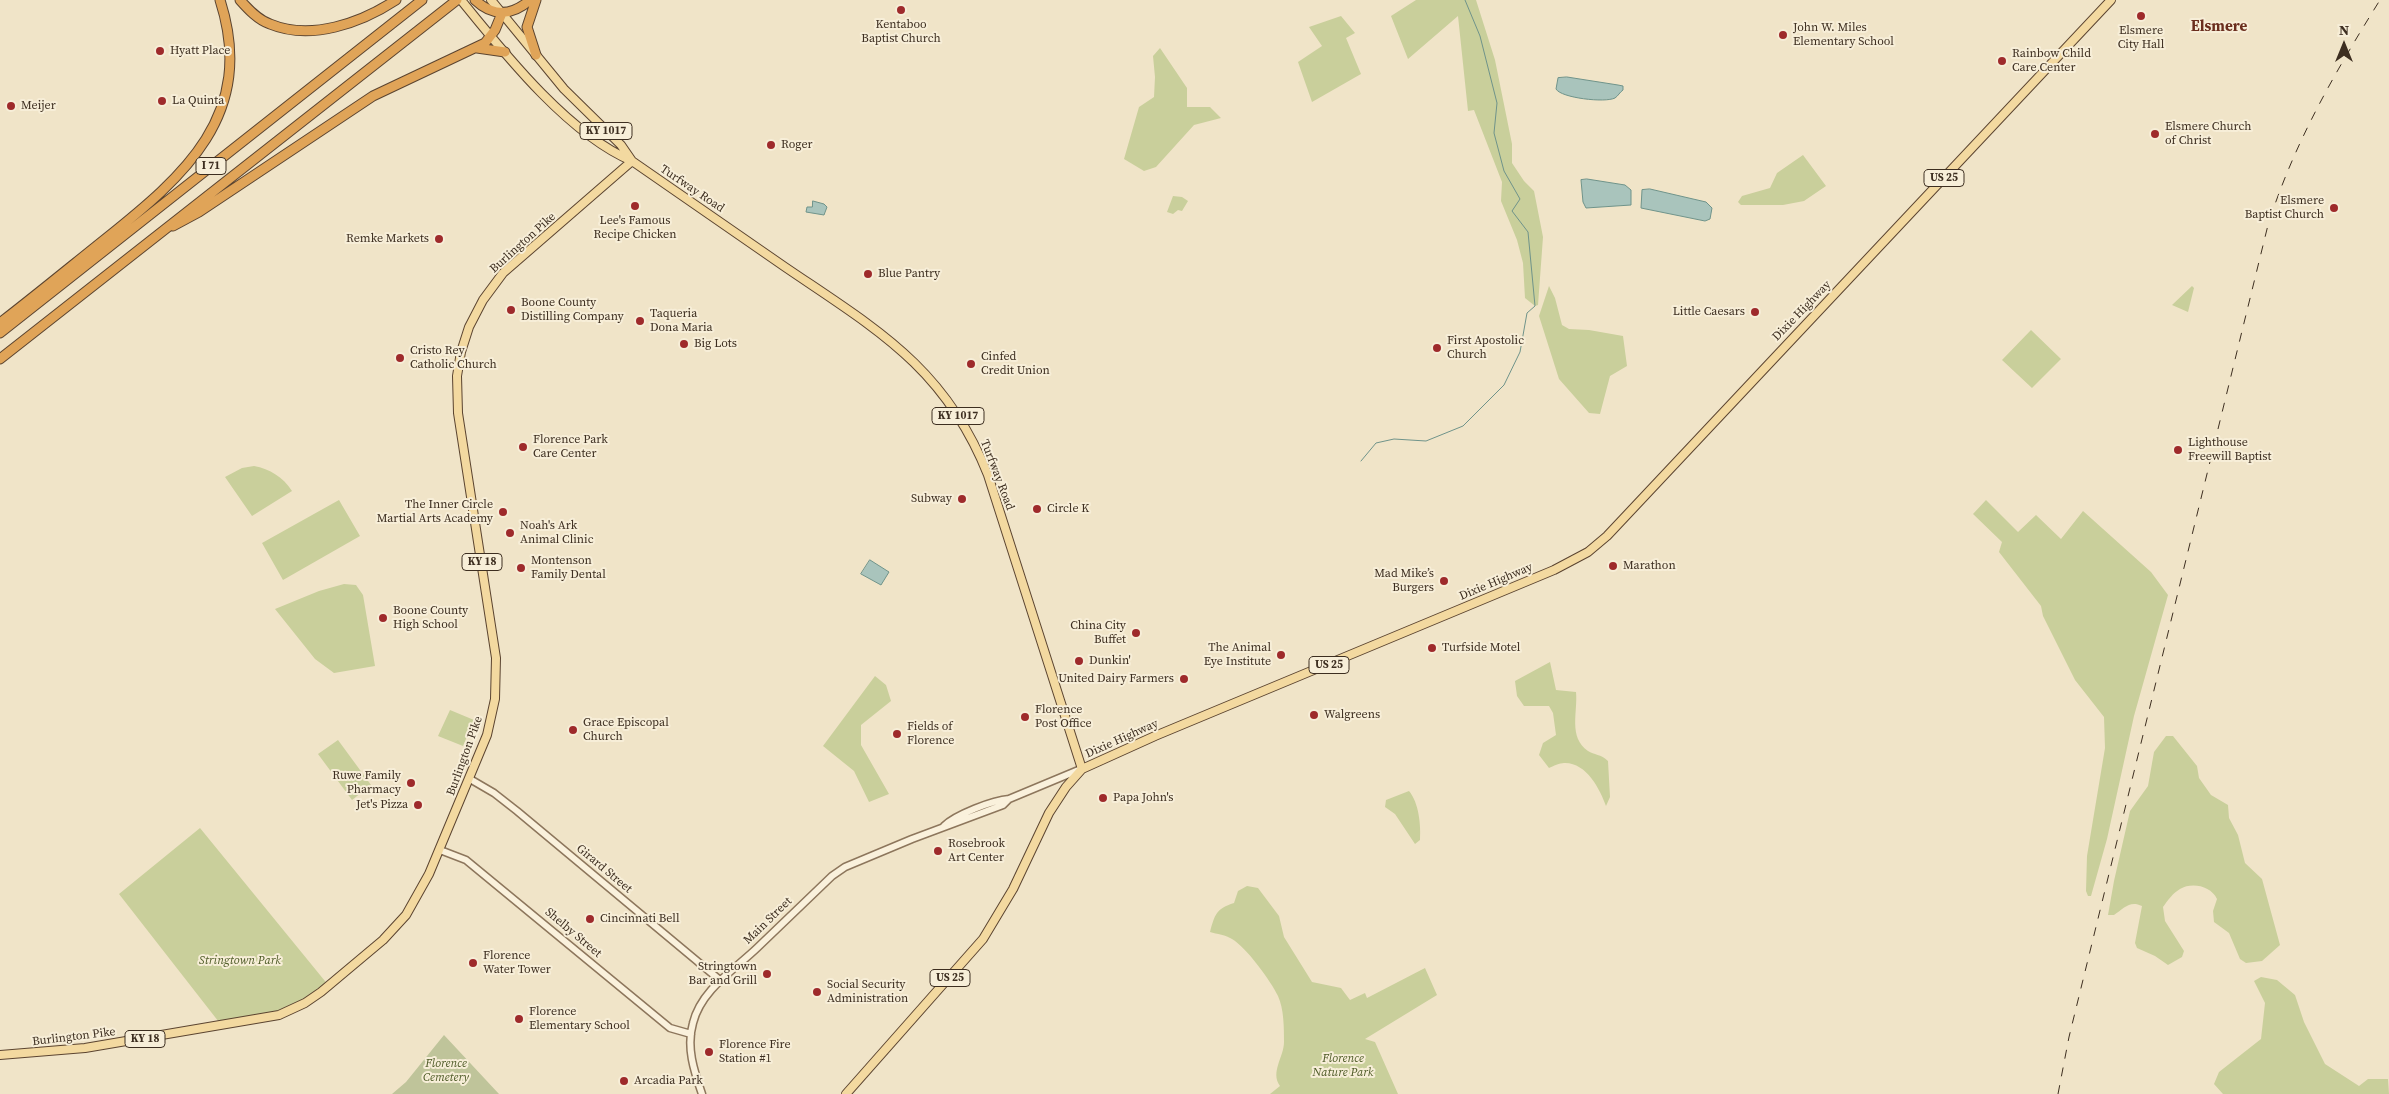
<!DOCTYPE html>
<meta charset="utf-8">
<style>
body{margin:0}
#map{position:relative;width:2389px;height:1094px;overflow:hidden;background:#f0e4c8;font-family:"Source Serif 4",serif}
canvas{display:block}
.north{position:absolute;left:2319px;top:20px;width:50px;height:50px;-webkit-text-stroke:4px #f7eed8;paint-order:stroke;rotate:0deg;font-size:14px;font-weight:700;line-height:20px;text-align:center;color:#3d2e20}
.north::after{content:'';display:block;margin:auto;width:18px;height:22px;background:#3d2e20;clip-path:polygon(50% 0,100% 100%,50% 72%,0 100%)}
</style>
<div id="map">
<canvas width="2389" height="1094"></canvas>
<div class="north">N</div>
</div>
<script>
const g = document.querySelector('canvas').getContext('2d');
g.lineJoin = 'round';
function paint(path, color) { g.fillStyle = color; g.fill(path, 'evenodd'); }
function trace(path, color, width, dash) { g.strokeStyle = color; g.lineWidth = width; g.lineCap = dash ? 'butt' : 'round'; g.setLineDash(dash || []); g.stroke(path); }
function label(font, color, halo, rows, align = 'center') {
  g.font = font + ' "Source Serif 4",serif'; g.lineWidth = 4; g.setLineDash([]); g.textBaseline = 'middle'; g.strokeStyle = halo; g.fillStyle = color; for (const [text, x, y, turn = 0] of rows) {
    g.save(); g.translate(x, y); g.rotate((+turn || 0) * Math.PI / 180); g.textAlign = isNaN(turn) ? turn : align; if (halo) g.strokeText(text, 0, 0); g.fillText(text, 0, 0); g.restore();
  }
}
const green = new Path2D(`
 M1416,0H1476L1495,60L1512,144V163L1524,181L1534,191L1543,237L1538,305L1535,306L1525,298L1523,263L1517,240L1501,201L1502,182L1474,110L1468,111L1458,16L1408,59L1391,16Z
 M1341,16L1355,33L1346,38L1361,74L1312,102L1298,62L1322,46L1309,27Z
 M1160,48L1187,88V107H1210L1221,118L1194,125L1156,167L1144,171L1124,159L1139,107L1154,97L1155,77L1153,56Z
 M1803,155L1826,186L1804,201L1783,205H1741L1738,202L1742,196L1770,188L1777,173Z
 M1173,196L1182,197L1188,201L1182,211L1178,210L1173,214L1167,212Z
 M1549,286L1555,298L1562,325L1569,329L1589,330L1623,336L1627,366L1610,376L1600,414L1589,413L1559,379L1539,316Z
 M2192,286L2194,288L2188,312L2172,305Z
 M2031,330L2061,359L2032,388L2002,360Z
 M254,466C270,469 283,477 292,491L252,516L225,477L242,468Z
 M339,500L360,536L283,580L262,543Z
 M1986,500L2018,532L2036,515L2061,539L2083,511L2151,572L2168,595L2134,716L2107,839L2091,896H2088L2086,891L2087,856L2105,748L2104,717L2075,680L2043,616L2041,606L1999,552L2002,542L1973,514Z
 M344,584L356,585L363,595L375,666L334,673L315,659L275,609L319,591Z
 M1550,662L1556,690L1576,692C1578,712 1568,737 1588,751C1594,755 1601,754 1608,761L1610,797L1606,806C1600,789 1586,762 1564,763C1560,763 1553,766 1549,768L1539,755L1543,743L1556,735L1553,713L1549,706H1524L1517,696L1515,681Z
 M875,676L886,685L891,701L861,725V745L889,794L869,802L854,771L823,746Z
 M450,710L474,720L463,746L438,736Z
 M2166,736H2173L2197,766L2199,778L2211,795L2228,805L2229,818L2238,835L2245,863L2262,879L2280,945L2262,961L2246,963L2240,959L2229,933L2214,922L2213,911L2217,899C2211,886 2192,882 2180,889C2173,893 2168,900 2163,907L2165,921L2184,951L2182,957L2168,965L2155,956L2137,948L2135,943L2142,906C2130,900 2124,908 2114,915H2108L2114,881L2130,811L2148,786L2154,752Z
 M338,740L371,785L352,800L318,754Z
 M1409,791C1419,803 1421,825 1420,840L1415,844L1395,814L1385,807L1386,800Z
 M200,828L329,986L288,1012L222,1026L119,894Z
 M1247,886L1258,888L1279,916L1284,937L1312,982L1341,988L1350,1000L1365,993L1367,998L1425,968L1437,995L1365,1039L1375,1042L1398,1094H1270L1280,1086C1270,1072 1284,1057 1284,1042C1284,1028 1284,1009 1278,996C1271,981 1246,947 1232,939C1226,935 1217,934 1210,932C1215,914 1216,909 1234,903L1238,891Z
 M2261,977L2277,980L2295,995L2304,1022L2325,1064L2359,1086L2368,1079H2388L2389,1094H2223L2214,1084L2219,1072L2261,1039L2265,1003L2254,981Z`);
const cemetery = new Path2D(`
 M444,1035L499,1094H392L406,1082Z`);
const water = new Path2D(`
 M1567,77L1618,85L1623,86V90C1620,92 1618,96 1615,98C1605,103 1561,98 1556,89L1558,78Z
 M1587,179L1625,185L1631,190V205L1586,208L1583,202L1581,180Z
 M1650,189L1706,202L1712,208L1710,219L1705,221L1641,208L1642,190Z
 M813,201L824,204L827,207L824,215L806,212L807,207H812Z
 M870,560L889,572L881,585L861,574Z`);
const stream = new Path2D(`
 M1361,461L1376,443L1394,439L1426,441L1463,426L1504,385L1520,352L1527,313L1535,306L1528,232L1512,211L1520,199L1504,171L1494,133L1497,103L1480,36L1465,0`);
const minor = new Path2D(`
 M470,779L494,793L517,811L721,981
 M944,826C955,815 993,800 1009,799
 M440,850L466,860L670,1028L691,1034
 M702,1094C694,1071 686,1047 693,1023C701,990 734,970 757,948C782,924 807,900 832,876L845,867L912,839L1003,805L1009,799L1081,769`);
const major = new Path2D(`
 M461,0C504,53 568,134 632,161C683,196 734,232 785,267C876,329 945,367 988,475L1082,769
 M491,0L564,89L621,145L632,161
 M0,1055L85,1048L279,1015L305,1003L321,992L383,940L406,915L429,874L487,735L495,699L496,658L458,413L457,376L461,352L469,327L483,300L503,273L632,161
 M846,1094L983,939L1013,889L1049,813L1066,787L1082,769L1155,736L1554,570L1588,552L1607,536L2111,0`);
const highway = new Path2D(`
 M240,0C248,9 258,20 270,24C311,41 361,23 396,0
 M475,0C493,17 512,16 530,0
 M536,0L527,27L536,55
 M477,48L505,52
 M173,226L199,212L373,96L485,43L495,30L502,13
 M0,323C35,296 69,268 104,240C184,176 257,115 220,0
 M0,333L422,0
 M0,359L457,0`);
const rail = new Path2D(`
 M2058,1094L2069,1037L2268,225C2294,143 2335,72 2380,0`);
const markers = [
 [901,10,5,"#9e2a2b"],
 [2141,16,5,"#9e2a2b"],
 [1783,35,5,"#9e2a2b"],
 [160,51,5,"#9e2a2b"],
 [2002,61,5,"#9e2a2b"],
 [162,101,5,"#9e2a2b"],
 [11,106,5,"#9e2a2b"],
 [2155,134,5,"#9e2a2b"],
 [771,145,5,"#9e2a2b"],
 [635,206,5,"#9e2a2b"],
 [2334,208,5,"#9e2a2b"],
 [439,239,5,"#9e2a2b"],
 [868,274,5,"#9e2a2b"],
 [511,310,5,"#9e2a2b"],
 [1755,312,5,"#9e2a2b"],
 [640,321,5,"#9e2a2b"],
 [684,344,5,"#9e2a2b"],
 [1437,348,5,"#9e2a2b"],
 [400,358,5,"#9e2a2b"],
 [971,364,5,"#9e2a2b"],
 [523,447,5,"#9e2a2b"],
 [2178,450,5,"#9e2a2b"],
 [962,499,5,"#9e2a2b"],
 [1037,509,5,"#9e2a2b"],
 [503,512,5,"#9e2a2b"],
 [510,533,5,"#9e2a2b"],
 [1613,566,5,"#9e2a2b"],
 [521,568,5,"#9e2a2b"],
 [1444,581,5,"#9e2a2b"],
 [383,618,5,"#9e2a2b"],
 [1136,633,5,"#9e2a2b"],
 [1432,648,5,"#9e2a2b"],
 [1281,655,5,"#9e2a2b"],
 [1079,661,5,"#9e2a2b"],
 [1184,679,5,"#9e2a2b"],
 [1314,715,5,"#9e2a2b"],
 [1025,717,5,"#9e2a2b"],
 [573,730,5,"#9e2a2b"],
 [897,734,5,"#9e2a2b"],
 [411,783,5,"#9e2a2b"],
 [1103,798,5,"#9e2a2b"],
 [418,805,5,"#9e2a2b"],
 [938,851,5,"#9e2a2b"],
 [590,919,5,"#9e2a2b"],
 [473,963,5,"#9e2a2b"],
 [767,974,5,"#9e2a2b"],
 [817,992,5,"#9e2a2b"],
 [519,1019,5,"#9e2a2b"],
 [709,1052,5,"#9e2a2b"],
 [624,1081,5,"#9e2a2b"]
];
const shields = [
 [606,131,52],
 [211,166,30],
 [1944,178,40],
 [958,416,52],
 [482,562,40],
 [1329,665,40],
 [950,978,40],
 [145,1039,40]
];
const shieldNames = [
 ["KY 1017",606,131],
 ["I 71",211,166],
 ["US 25",1944,178],
 ["KY 1017",958,416],
 ["KY 18",482,562],
 ["US 25",1329,665],
 ["US 25",950,978],
 ["KY 18",145,1039]
];
const poiNames = [
 ["Kentaboo",901,25,"center"],
 ["Baptist Church",901,39,"center"],
 ["John W. Miles",1793,28],
 ["Elementary School",1793,42],
 ["Elsmere",2141,31,"center"],
 ["City Hall",2141,45,"center"],
 ["Hyatt Place",170,51],
 ["Rainbow Child",2012,54],
 ["Care Center",2012,68],
 ["La Quinta",172,101],
 ["Meijer",21,106],
 ["Elsmere Church",2165,127],
 ["of Christ",2165,141],
 ["Roger",781,145],
 ["Elsmere",2324,201,"right"],
 ["Baptist Church",2324,215,"right"],
 ["Lee's Famous",635,221,"center"],
 ["Recipe Chicken",635,235,"center"],
 ["Remke Markets",429,239,"right"],
 ["Blue Pantry",878,274],
 ["Boone County",521,303],
 ["Distilling Company",521,317],
 ["Little Caesars",1745,312,"right"],
 ["Taqueria",650,314],
 ["Dona Maria",650,328],
 ["First Apostolic",1447,341],
 ["Church",1447,355],
 ["Big Lots",694,344],
 ["Cristo Rey",410,351],
 ["Catholic Church",410,365],
 ["Cinfed",981,357],
 ["Credit Union",981,371],
 ["Florence Park",533,440],
 ["Care Center",533,454],
 ["Lighthouse",2188,443],
 ["Freewill Baptist",2188,457],
 ["Subway",952,499,"right"],
 ["The Inner Circle",493,505,"right"],
 ["Martial Arts Academy",493,519,"right"],
 ["Circle K",1047,509],
 ["Noah's Ark",520,526],
 ["Animal Clinic",520,540],
 ["Montenson",531,561],
 ["Family Dental",531,575],
 ["Marathon",1623,566],
 ["Mad Mike’s",1434,574,"right"],
 ["Burgers",1434,588,"right"],
 ["Boone County",393,611],
 ["High School",393,625],
 ["China City",1126,626,"right"],
 ["Buffet",1126,640,"right"],
 ["The Animal",1271,648,"right"],
 ["Eye Institute",1271,662,"right"],
 ["Turfside Motel",1442,648],
 ["Dunkin'",1089,661],
 ["United Dairy Farmers",1174,679,"right"],
 ["Florence",1035,710],
 ["Post Office",1035,724],
 ["Walgreens",1324,715],
 ["Grace Episcopal",583,723],
 ["Church",583,737],
 ["Fields of",907,727],
 ["Florence",907,741],
 ["Ruwe Family",401,776,"right"],
 ["Pharmacy",401,790,"right"],
 ["Papa John's",1113,798],
 ["Jet's Pizza",408,805,"right"],
 ["Rosebrook",948,844],
 ["Art Center",948,858],
 ["Cincinnati Bell",600,919],
 ["Florence",483,956],
 ["Water Tower",483,970],
 ["Stringtown",757,967,"right"],
 ["Bar and Grill",757,981,"right"],
 ["Social Security",827,985],
 ["Administration",827,999],
 ["Florence",529,1012],
 ["Elementary School",529,1026],
 ["Florence Fire",719,1045],
 ["Station #1",719,1059],
 ["Arcadia Park",634,1081]
];
const streetNames = [
 ["Turfway Road",692,189,34],
 ["Burlington Pike",523,243,-42],
 ["Dixie Highway",1802,311,-46],
 ["Turfway Road",997,475,69],
 ["Dixie Highway",1496,582,-23],
 ["Dixie Highway",1122,739,-24],
 ["Burlington Pike",465,756,-70],
 ["Girard Street",604,869,40],
 ["Main Street",768,921,-44],
 ["Shelby Street",573,933,40],
 ["Burlington Pike",74,1037,-7]
];
const parkNames = [
 ["Stringtown Park",240,961],
 ["Florence",1343,1059],
 ["Nature Park",1343,1073],
 ["Florence",446,1064],
 ["Cemetery",446,1078]
];
const quarterNames = [
 ["Elsmere",2219,27]
];
paint(green, '#c9cf9b');
paint(cemetery, '#bfc49a');
paint(water, '#a9c4bc');
trace(water, '#6f938a', 1);
trace(stream, '#6f938a', 1);
trace(minor, '#8d765c', 9);
trace(major, '#5b4430', 10);
trace(highway, '#5b4430', 11);
trace(minor, '#faf1dc', 6);
trace(major, '#f3d9a0', 8);
trace(highway, '#e0a458', 9);
trace(rail, '#3d2e20', 1, [9, 9]);
for (const [x, y, r, color] of markers) { const dot = new Path2D(); dot.arc(x, y, r, 0, 2 * Math.PI); g.fillStyle = color; g.fill(dot); trace(dot, '#f7eed8', 2); }
for (const [x, y, w] of shields) { const box = new Path2D(); box.roundRect(x - w / 2, y - 8.5, w, 17, 4); g.fillStyle = '#f7eed8'; g.fill(box); trace(box, '#3d2e20', 1); }
label('bold 11px', '#3d2e20', null, shieldNames);
label('12px', '#3d2e20', '#f7eed8', poiNames, 'left');
label('12px', '#3d2e20', '#f7eed8', streetNames);
label('italic 12px', '#4d5a26', '#f7eed8', parkNames);
label('bold 15px', '#6b2e1e', '#f7eed8', quarterNames);
</script>
